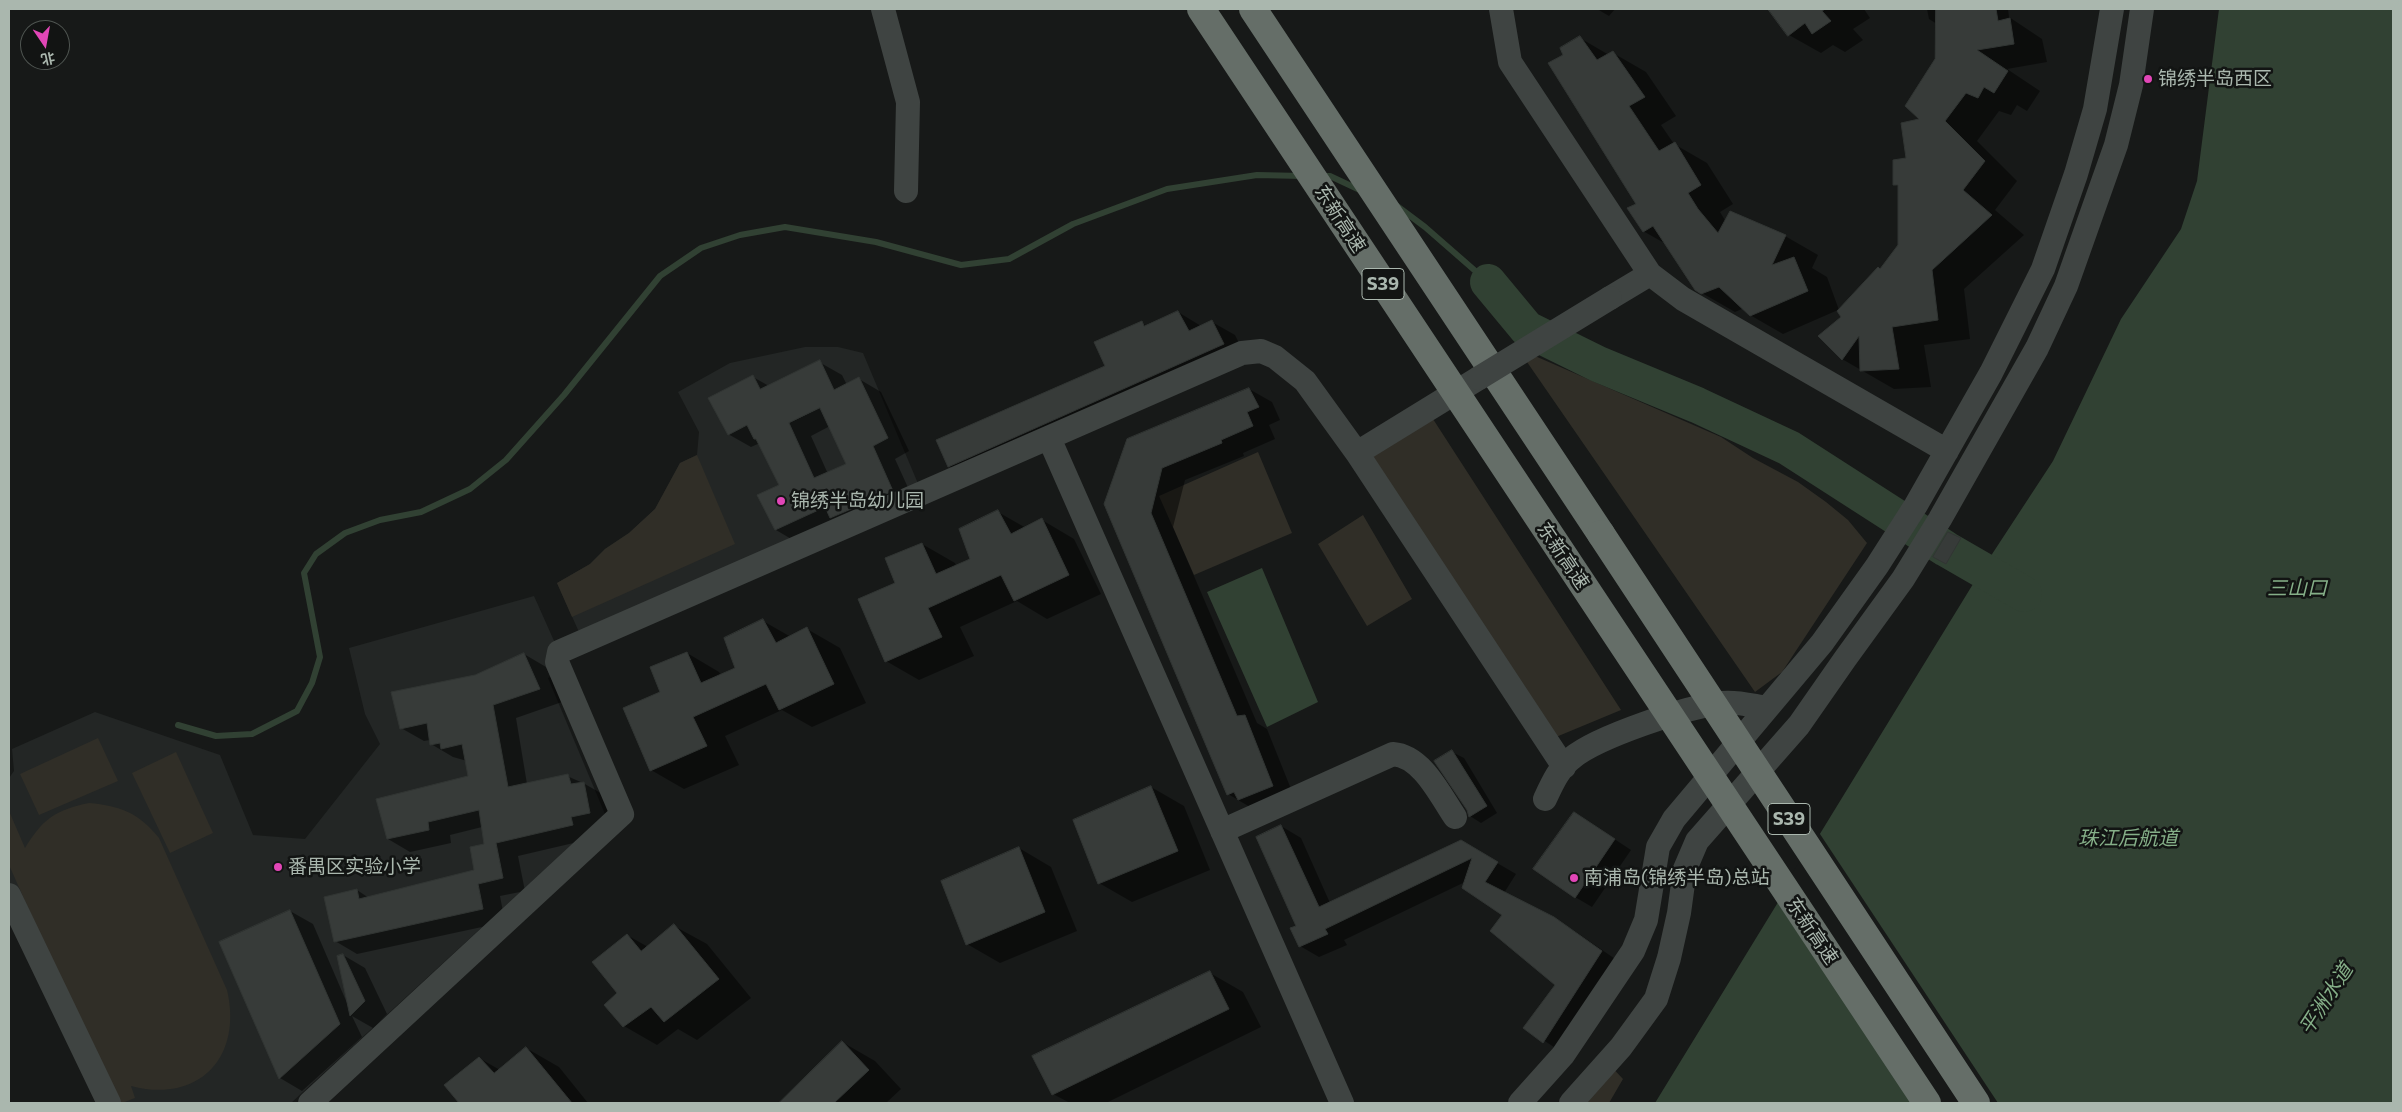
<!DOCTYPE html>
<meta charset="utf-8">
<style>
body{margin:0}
#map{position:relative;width:2402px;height:1112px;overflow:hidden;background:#171918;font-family:Commissioner,"Noto Sans SC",sans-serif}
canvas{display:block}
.frame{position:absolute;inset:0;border:10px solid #aab7ae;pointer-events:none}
.north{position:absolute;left:20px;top:20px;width:50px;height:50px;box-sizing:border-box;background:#121413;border:1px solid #4f5551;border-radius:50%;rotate:168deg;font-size:14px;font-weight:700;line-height:20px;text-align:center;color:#aab7ae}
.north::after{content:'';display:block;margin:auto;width:18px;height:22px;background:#e246b7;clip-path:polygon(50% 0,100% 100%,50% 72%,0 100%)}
</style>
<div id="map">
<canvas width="2402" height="1112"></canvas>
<div class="frame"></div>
<div class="north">北</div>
</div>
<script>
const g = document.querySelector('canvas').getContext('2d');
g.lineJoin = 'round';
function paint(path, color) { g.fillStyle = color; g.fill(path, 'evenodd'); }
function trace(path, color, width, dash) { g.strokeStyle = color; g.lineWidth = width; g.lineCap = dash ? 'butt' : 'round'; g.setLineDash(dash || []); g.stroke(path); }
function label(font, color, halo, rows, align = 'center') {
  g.font = font + ' Commissioner,"Noto Sans SC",sans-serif'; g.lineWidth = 5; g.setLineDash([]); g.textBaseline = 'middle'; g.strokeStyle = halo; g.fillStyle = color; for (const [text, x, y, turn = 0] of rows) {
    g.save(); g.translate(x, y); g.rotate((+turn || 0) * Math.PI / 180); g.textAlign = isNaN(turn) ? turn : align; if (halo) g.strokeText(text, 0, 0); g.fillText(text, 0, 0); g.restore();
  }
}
const built = new Path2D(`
 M805,347H838L863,353L922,493L583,641L557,583L590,564L605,549L629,533L655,509L680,463L697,455L699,432L678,392L730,363Z
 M534,596L559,652L561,672L548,678L605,814L291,1103H109L9,895V778L14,771L12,749L95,712L220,755L253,835L305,839L380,744L365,714L349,648Z`);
const green = new Path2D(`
 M1535,356L1721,437L1753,458L1798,482L1826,502L1848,520L1867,543L1782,672L1755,692L1527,362Z
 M1433,419L1621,710L1556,737L1369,456Z
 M1258,452L1292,533L1194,575L1159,496Z
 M697,455L735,544L572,617L557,583L590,564L605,549L629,533L655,509L680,463Z
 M1363,515L1412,599L1367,626L1318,544Z
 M98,738L118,781L39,815L20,774Z
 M176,752L213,833L170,853L132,773Z
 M89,803C121,806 139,813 159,838L227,990C243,1057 199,1104 131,1086L135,1098L122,1103H115L9,865V811L25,848C43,819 55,810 89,803Z
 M1607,1062L1623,1079L1609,1103H1571Z`);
const water = new Path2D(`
 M2219,9H2393V1103H1655L1981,571L2053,461L2121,319L2181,229L2197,181Z
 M1262,568L1318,702L1267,727L1207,592Z`);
const pier = new Path2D(`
 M1818,831L1998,1103H1912L1776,900Z`);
const shadow = new Path2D(`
 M1597,9H1615L1609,16Z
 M1770,9H1864L1870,18L1853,29L1863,40L1845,52L1833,45L1821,53L1789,35Z
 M1927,9H2008L2009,17L2042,39L2047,62L2007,69L2040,91L2027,111L2017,105L2011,115L1999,111L1977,141L2017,181L1995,210L2024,235L1964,289L1970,339L1924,345L1931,387L1894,389L1842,359L1843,317L1838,310L1783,334L1750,315L1744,308L1735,312L1695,289L1666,244L1643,231L1638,205L1564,56L1580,38L1609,55L1613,53L1646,72L1676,116L1661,125L1674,144L1707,163L1733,204L1720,212L1726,222L1785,236L1818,255L1812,268L1827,277L1839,310L1881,270L1899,246V187L1894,184L1908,159L1921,120L1936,59L1937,24L1929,19Z
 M1178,312L1201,326L1212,322L1235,335L1246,357L971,479L949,466L1107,366L1142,323L1147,326Z
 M819,362L842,375L847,385L859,379L881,392L909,451L895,459L915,503L798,543L776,530L780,486L760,443L751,447L728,434L753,377L769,386ZM830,426L848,465L828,474L811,436Z
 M1249,389L1272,402L1280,420L1269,425L1275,439L1243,453L1244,456L1185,480L1173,527L1257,723L1267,729L1295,799L1250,807L1228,794L1105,504Z
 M998,512L1026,528L1042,520L1074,539L1101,594L1047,619L1017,601L960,627L974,656L919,680L886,661L897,584L922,544L955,563L956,566L972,559Z
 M1949,533L1972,545L1958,570L1934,556Z
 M763,621L791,637L807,629L840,648L866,703L812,727L782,710L725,736L739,765L684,789L651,770L662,693L687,653L719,672L721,675L737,668Z
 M524,654L546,667L562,702L516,718L527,784L567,776L583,783L606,796L612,825L595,838L518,856L525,891L500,896L505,922L357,954L335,941L357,890L369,898L475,871L485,845L482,827L450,835L451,843L410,852L388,839L469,777L467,761L453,757L431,744L430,740L424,741L401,728L475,676Z
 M1452,752L1464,758L1497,813L1481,823L1470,816Z
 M1151,787L1184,806L1210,870L1132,902L1099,883Z
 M1575,813L1631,850L1592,907L1575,897Z
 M1281,826L1301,838L1330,903L1461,842L1516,874L1504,893L1573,930L1621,963L1563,1053L1525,1028L1556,985L1504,914L1465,882L1344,940L1347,945L1319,957L1300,946Z
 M1019,848L1051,867L1077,931L1000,963L967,944Z
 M290,911L313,924L347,1003L343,955L365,968L387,1014L373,1028L352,1016L362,1037L302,1091L280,1078L221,942Z
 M674,926L707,944L751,998L697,1040L678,1029L657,1045L624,1026L606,1005L619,993L627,935L648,947Z
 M1210,973L1243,992L1261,1027L1106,1103H1070L1053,1094Z
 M842,1042L875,1061L901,1089L886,1103H781Z
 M526,1048L559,1067L588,1103H460L445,1085L479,1058L500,1070Z`);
const stream = new Path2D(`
 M1320,176H1330L1362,191
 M1397,206L1425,227L1488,282
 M178,725L216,736L252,734L297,711L312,683L320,657L304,573L316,554L345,533L380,520L421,512L470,489L506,460L564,395L660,276L701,248L740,235L785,227L876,242L961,265L1009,259L1073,224L1167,189L1257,175L1303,176`);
const river = new Path2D(`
 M1488,282L1527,329L1598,364L1697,405L1789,448L1946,549L2024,594`);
const building = new Path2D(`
 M1768,9H1825L1822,11L1831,21L1812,34L1805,23L1788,36Z
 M1936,9H1996L1998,21L2010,18L2014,44L1977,50L2008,71L1994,93L1984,87L1978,98L1966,93L1945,121L1985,161L1963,190L1992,215L1932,270L1938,320L1892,327L1899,369L1860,371L1859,336L1842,360L1818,336L1841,317L1837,311L1878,267L1880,269L1898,245V185H1893V160L1906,158L1901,123L1919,119L1905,106L1935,59Z
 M1580,36L1597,60L1613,51L1645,97L1629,106L1659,151L1675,142L1701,185L1688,193L1698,209L1718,233L1730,211L1786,235L1772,265L1794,257L1808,291L1750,316L1719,287L1701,294L1695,290L1653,226L1643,232L1627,208L1636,204L1548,63L1563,55L1560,48Z
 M1178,311L1189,331L1212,320L1224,344L948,467L936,440L1105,366L1094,342L1142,321L1144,326Z
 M820,360L834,390L859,377L888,438L873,446L893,491L830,518L825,507L775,530L757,495L779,485L756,439H754L747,425L728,435L708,398L753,375L760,389ZM820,408L846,464L814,478L789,423Z
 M1249,388L1259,407L1247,412L1253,426L1221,440L1222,443L1162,468L1151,513L1237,716L1245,715L1273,786L1238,800L1234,792L1227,795L1104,504L1127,439Z
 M998,510L1011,534L1042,518L1069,575L1014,601L1001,575L928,608L942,637L885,662L858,599L895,583L885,558L922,543L936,574L970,559L959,529Z
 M1948,532L1961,538L1946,564L1933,557Z
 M763,619L776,643L807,627L834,684L779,710L766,684L693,717L707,746L650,771L623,708L660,692L650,667L687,652L701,683L735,668L724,638Z
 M524,653L540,689L493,705L508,787L568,774L571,784L584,782L590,813L571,817L573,825L496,843L503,878L478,884L483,909L334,942L324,897L357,889L359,899L474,870L470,847L484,844L479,810L428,822L429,830L387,839L376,799L468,776L462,744L441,749L440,743L430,745L427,723L400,729L391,692L475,675Z
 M1452,750L1487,806L1469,817L1467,810L1434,761Z
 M1151,786L1178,851L1098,884L1073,820Z
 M1574,812L1615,839L1575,898L1533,869Z
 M1281,825L1319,907L1461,840L1498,862L1485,882L1554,917L1602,951L1543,1043L1523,1028L1555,985L1490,931L1502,915L1462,888L1472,858L1325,929L1328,934L1299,947L1290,928L1296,926L1256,837Z
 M1019,847L1045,912L966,945L941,881Z
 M290,910L340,1024L279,1079L219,942Z
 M674,924L719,979L664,1022L651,1007L623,1027L604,1005L617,993L592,962L627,934L641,951Z
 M343,954L365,1001L350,1016L337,956Z
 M1210,971L1229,1009L1052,1095L1032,1056Z
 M842,1041L869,1070L834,1103H779Z
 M526,1047L572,1103H459L444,1085L479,1057L494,1073Z`);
const minor = new Path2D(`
 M883,9L908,102L906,191
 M1501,9L1510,62L1650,274L1683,299L1947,451
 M1610,298L1650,274
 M1049,438L1342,1103
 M1357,453L1479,378
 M1545,799C1552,784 1559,768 1572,758C1597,737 1689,706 1722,703C1737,701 1753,706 1767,708
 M1222,831L1393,754C1422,756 1440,795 1455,817
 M9,895L109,1103
 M310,1103L622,814L557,662L559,652L1242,353L1261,351L1275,357L1305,381L1357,453L1564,767
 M1520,1103L1563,1055L1633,951L1646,920L1658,847L1674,819L1822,643L1877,566L1916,505L1991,373L2043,269L2076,174L2095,109L2112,9
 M1571,1103L1621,1047L1656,999L1669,958L1679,913L1685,869L1697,841L1799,725L1845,659L1903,579L1940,519L2037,348L2066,286L2116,145L2131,85L2142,9`);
const highway = new Path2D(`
 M1253,9L1601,534`);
const minorBridge = new Path2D(`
 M1479,378L1610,298`);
const highwayBridge = new Path2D(`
 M1201,9L1927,1103
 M1601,534L1976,1103`);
const markers = [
 [2148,79,5,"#e246b7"],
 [781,501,5,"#e246b7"],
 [278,867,5,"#e246b7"],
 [1574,878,5,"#e246b7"]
];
const shields = [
 [1383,284,42],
 [1789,819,42]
];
const shieldNames = [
 ["S39",1383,284],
 ["S39",1789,819]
];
const poiNames = [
 ["锦绣半岛西区",2158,79],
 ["锦绣半岛幼儿园",791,501],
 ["番禺区实验小学",288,867],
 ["南浦岛(锦绣半岛)总站",1584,878]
];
const streetNames = [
 ["东新高速",1340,219,57],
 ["东新高速",1563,556,56],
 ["东新高速",1812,931,56]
];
const waterNames = [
 ["三山口",2297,588],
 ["珠江后航道",2128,838],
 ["平洲水道",2326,999,-57]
];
paint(built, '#232625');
paint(green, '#302e27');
paint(water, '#314133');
paint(pier, '#171918');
paint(shadow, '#0007');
trace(stream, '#314133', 6);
trace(river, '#314133', 36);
paint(building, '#373b39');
trace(building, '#313533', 1);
trace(minor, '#3f4442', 24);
trace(highway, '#656e68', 28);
trace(minorBridge, '#3f4442', 24);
trace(highwayBridge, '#656e68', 28);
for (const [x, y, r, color] of markers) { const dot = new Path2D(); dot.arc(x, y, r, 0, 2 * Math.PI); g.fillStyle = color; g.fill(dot); trace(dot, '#121413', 2); }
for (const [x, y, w] of shields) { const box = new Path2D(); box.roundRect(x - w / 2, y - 15.5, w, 31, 4); g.fillStyle = '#121413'; g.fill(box); trace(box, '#aab7ae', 1); }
label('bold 18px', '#aab7ae', null, shieldNames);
label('19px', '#aab7ae', '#121413', poiNames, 'left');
label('19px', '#aab7ae', '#121413', streetNames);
label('italic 20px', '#85af88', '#121413', waterNames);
</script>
